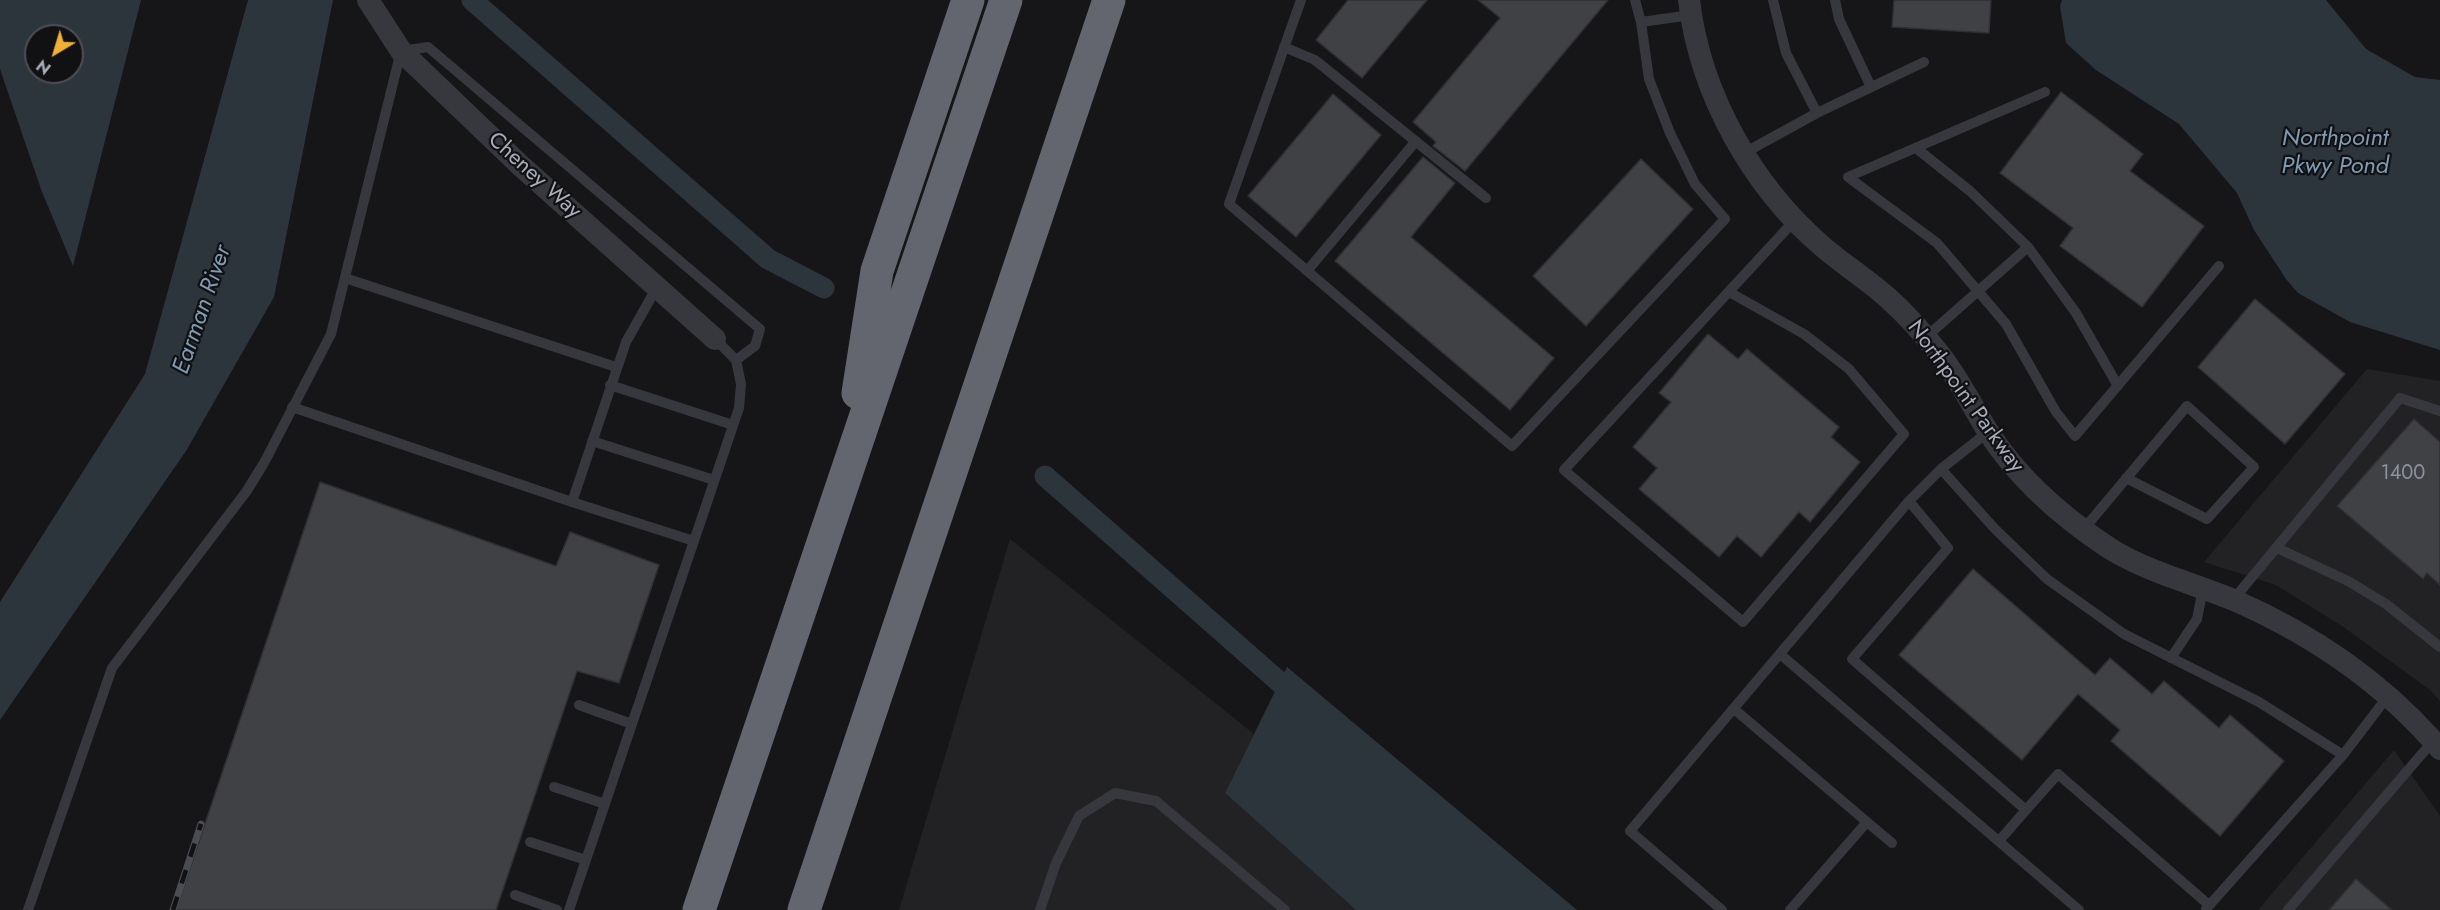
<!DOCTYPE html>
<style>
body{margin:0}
#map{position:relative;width:2440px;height:910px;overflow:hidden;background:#161618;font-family:Jost,sans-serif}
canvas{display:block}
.north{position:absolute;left:24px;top:24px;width:60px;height:60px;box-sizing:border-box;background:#111113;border:2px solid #4d4f55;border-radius:50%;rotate:218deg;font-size:16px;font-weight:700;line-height:24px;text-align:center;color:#a8adb8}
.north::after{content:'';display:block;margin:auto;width:21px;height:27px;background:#f2b134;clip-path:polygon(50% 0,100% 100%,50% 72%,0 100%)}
</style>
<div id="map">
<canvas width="2440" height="910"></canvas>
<div class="north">N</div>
</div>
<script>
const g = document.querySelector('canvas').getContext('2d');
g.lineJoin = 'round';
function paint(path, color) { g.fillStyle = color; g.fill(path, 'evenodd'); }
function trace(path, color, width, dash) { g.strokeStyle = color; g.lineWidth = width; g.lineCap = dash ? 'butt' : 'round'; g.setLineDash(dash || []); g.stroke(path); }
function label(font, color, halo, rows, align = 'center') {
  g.font = font + ' Jost,sans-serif'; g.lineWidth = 4.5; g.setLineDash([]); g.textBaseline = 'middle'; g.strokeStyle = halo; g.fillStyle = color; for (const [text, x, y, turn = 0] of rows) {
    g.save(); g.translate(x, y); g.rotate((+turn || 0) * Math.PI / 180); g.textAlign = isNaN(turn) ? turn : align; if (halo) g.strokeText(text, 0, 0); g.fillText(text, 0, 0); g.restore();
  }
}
const built = new Path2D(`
 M2367,369L2440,381V701L2430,690L2342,626L2276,585L2204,562Z
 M1010,539L1254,734L1225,793L1356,910H899Z
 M2394,750L2440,816V910H2258Z`);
const water = new Path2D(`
 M0,0H141L73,266L42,192L0,69ZM36,36H72V72H36Z
 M248,0H333L274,297L186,451L0,720V602L145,374Z
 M2062,0H2326L2366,49L2415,77L2440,80V350L2350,322L2298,293L2286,279L2254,230L2237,193L2179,124L2096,70L2066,43L2060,6Z
 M1287,667L1577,910H1356L1225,793Z`);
const canal = new Path2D(`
 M472,0L768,259L824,288
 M1045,476L1301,701`);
const building = new Path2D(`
 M1348,0H1427L1362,78L1316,40Z
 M1478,0H1608L1465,171L1433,146L1436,142L1413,122L1500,18Z
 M1894,0H1991L1989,33L1892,27Z
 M2061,92L2143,154L2130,171L2204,226L2142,307L2060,246L2073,228L2000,173Z
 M1333,94L1381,135L1296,237L1248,196Z
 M1423,157L1455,183L1411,237L1554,358L1510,410L1335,261Z
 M1641,159L1693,209L1586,326L1533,276Z
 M2255,299L2345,374L2285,444L2198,367Z
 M1708,334L1738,359L1747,349L1839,427L1831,437L1860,462L1810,522L1799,512L1761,557L1737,536L1719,557L1639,489L1657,468L1633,447L1671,402L1659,393Z
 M2414,419L2440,442V585L2427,573L2423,579L2337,506Z
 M320,482L556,566L570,532L659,565L619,683L577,671L496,910H176Z
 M1973,569L2095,675L2110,658L2152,694L2164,681L2219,728L2230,715L2284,761L2220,836L2111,741L2120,730L2078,694L2022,760L1899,655Z
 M2356,879L2392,910H2329Z`);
const service = new Path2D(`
 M1301,0L1229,204L1512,446L1725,219L1695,184L1670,133L1649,79L1641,22L1635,0
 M1773,0L1786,53L1817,113L1924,62
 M1835,0L1839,19L1871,87
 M1641,22L1691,15
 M1284,47L1315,60L1486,198
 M2045,92L1848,177L1937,243L2006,324L2056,412L2075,436L2219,266
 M1916,148L1970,191L2028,247L2076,313L2118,386
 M1744,153L1817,113
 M1307,271L1416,141
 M345,278L616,367
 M1729,292L1804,334L1849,369L1904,434L1743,622L1564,470L1795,220
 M1926,337L2028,247
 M610,385L733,425
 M292,407L572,502L626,342L657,287
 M592,441L714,480
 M1941,469L1988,432
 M1909,501L1941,469L1995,529L2047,579L2124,634L2259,702L2343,755L2206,909
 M572,502L694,541
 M2083,530L2187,406L2254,467L2207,519L2126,478
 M2277,548L2348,581L2386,604L2440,647
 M2233,600L2400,398L2440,411
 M1780,654L2079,910
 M2171,658L2197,619L2203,589
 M579,705L632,724
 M1734,709L1867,822L1790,910
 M2343,755L2388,696
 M554,787L605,804
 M1867,822L1892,843
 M1999,841L2026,810
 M530,842L586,860
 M515,895L557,910
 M28,910L112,668L246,492L264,463L331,334L401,51L428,47L760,329L755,346L736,360
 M569,910L739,408L741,384L736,360L715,339
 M1040,910L1056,863L1079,816L1115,793L1156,801L1285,910
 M1722,910L1630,831L1909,501L1948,548L1852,659L2026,810L2058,774L2209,905
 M2288,910L2433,741`);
const minor = new Path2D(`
 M368,0L401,51L521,166L715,339
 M1689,0C1700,94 1752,186 1823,247C1844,265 1868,280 1888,298C1906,314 1922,332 1937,351C1957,375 1971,404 1987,430C2018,479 2062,517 2109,548C2149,573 2194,583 2236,601C2315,636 2384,683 2440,749`);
const motorway = new Path2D(`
 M858,393L877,271L968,0
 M699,910L1006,0
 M804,910L1109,0`);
const rail = new Path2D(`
 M173,910L201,824`);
const numberNames = [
 ["1400",2403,474]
];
const streetNames = [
 ["Cheney Way",534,176,42],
 ["Northpoint Parkway",1965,397,54]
];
const waterNames = [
 ["Northpoint",2335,139],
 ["Pkwy Pond",2335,167],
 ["Earman River",203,310,-71]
];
paint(built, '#222225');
paint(water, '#2c353c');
trace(canal, '#2c353c', 21);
paint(building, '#404145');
trace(building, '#303034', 1.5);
trace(service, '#37383d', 10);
trace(minor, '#37383d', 22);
trace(motorway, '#63666e', 33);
trace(rail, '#4a4c52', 7);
trace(rail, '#111113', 4.5, [14]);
label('20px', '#8e929b', null, numberNames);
label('22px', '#a8adb8', '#111113', streetNames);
label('italic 24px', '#7f9bb3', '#111113', waterNames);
</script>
